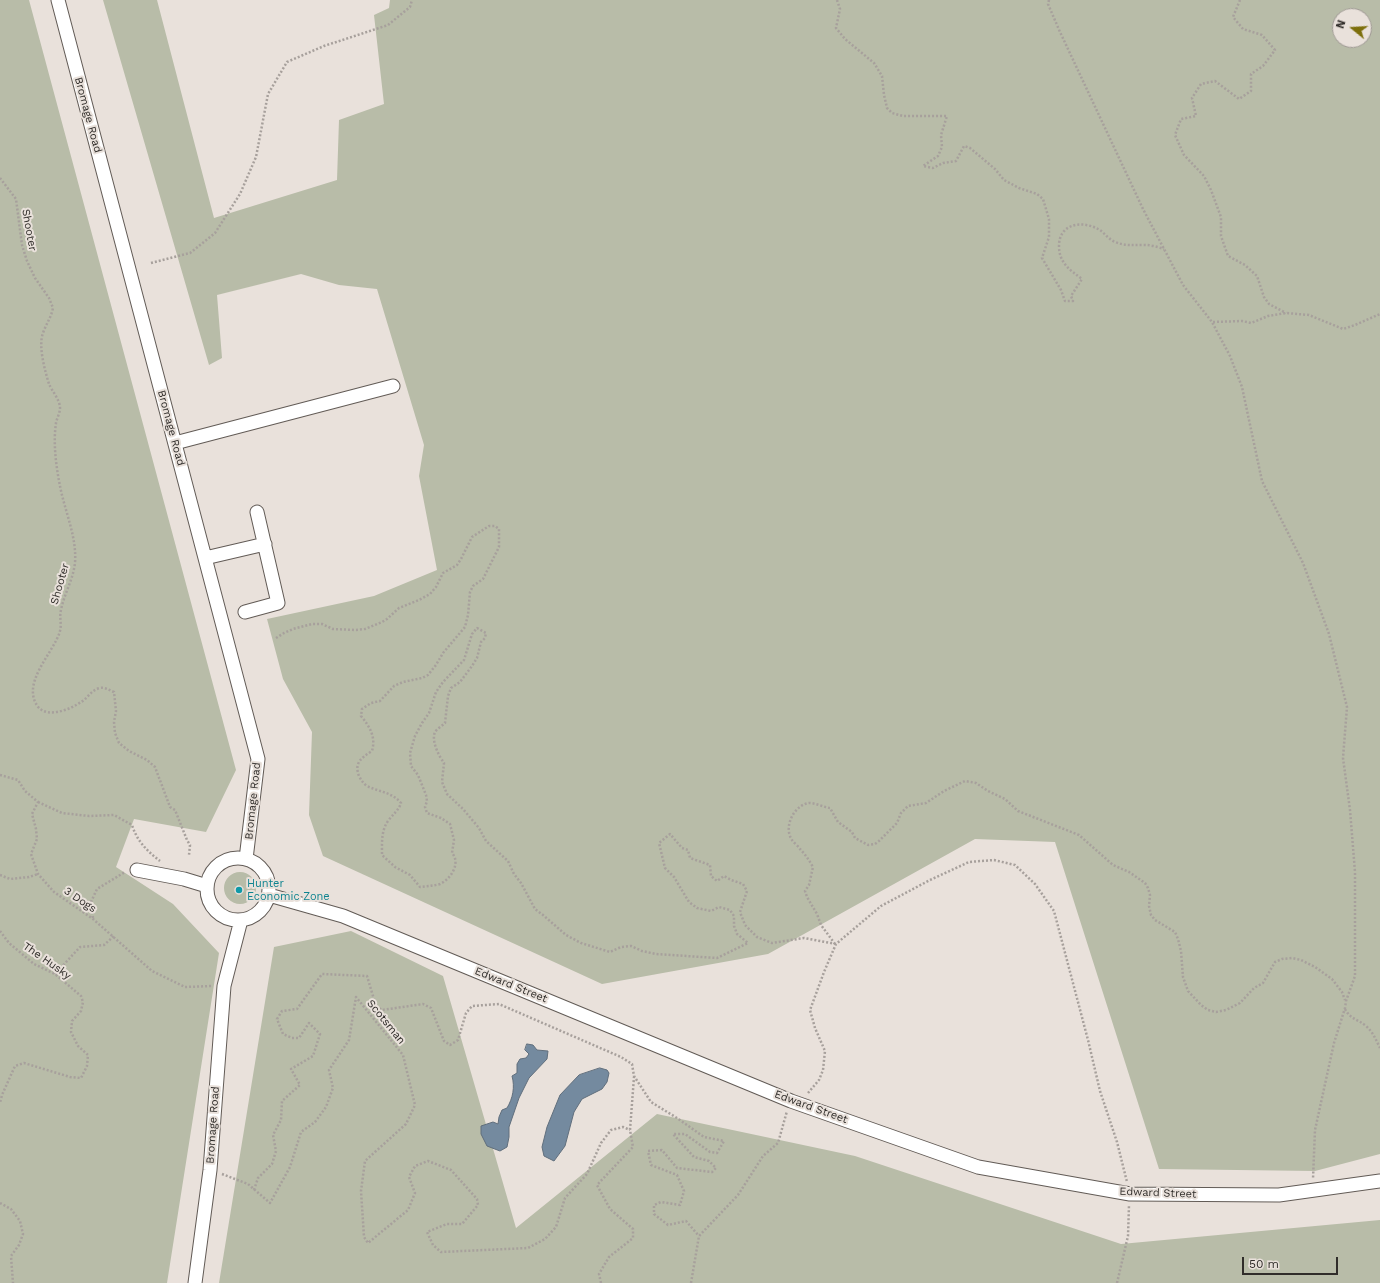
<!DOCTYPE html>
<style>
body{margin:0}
#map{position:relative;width:1380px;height:1283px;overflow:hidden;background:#e9e1db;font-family:"Work Sans",sans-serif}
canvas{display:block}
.north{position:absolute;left:1332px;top:8px;width:40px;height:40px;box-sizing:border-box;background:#e9e1db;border:1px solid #9f9994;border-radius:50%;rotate:288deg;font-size:11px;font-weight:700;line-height:16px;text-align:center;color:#302d2a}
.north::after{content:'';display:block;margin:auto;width:14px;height:18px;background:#7d6f0c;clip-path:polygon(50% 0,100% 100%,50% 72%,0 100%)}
.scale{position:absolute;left:1242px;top:1257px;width:96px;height:18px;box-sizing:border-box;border:2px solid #302d2a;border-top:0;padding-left:5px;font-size:12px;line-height:14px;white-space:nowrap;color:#302d2a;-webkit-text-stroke:3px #e9e1db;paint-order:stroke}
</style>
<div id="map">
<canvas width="1380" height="1283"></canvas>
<div class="north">N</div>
<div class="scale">50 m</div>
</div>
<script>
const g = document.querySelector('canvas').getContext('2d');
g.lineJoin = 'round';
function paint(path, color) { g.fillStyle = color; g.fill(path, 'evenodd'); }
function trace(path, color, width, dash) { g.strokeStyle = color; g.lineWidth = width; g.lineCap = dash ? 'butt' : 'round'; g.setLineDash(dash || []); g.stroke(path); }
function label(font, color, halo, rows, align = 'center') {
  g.font = font + ' "Work Sans",sans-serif'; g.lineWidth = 4; g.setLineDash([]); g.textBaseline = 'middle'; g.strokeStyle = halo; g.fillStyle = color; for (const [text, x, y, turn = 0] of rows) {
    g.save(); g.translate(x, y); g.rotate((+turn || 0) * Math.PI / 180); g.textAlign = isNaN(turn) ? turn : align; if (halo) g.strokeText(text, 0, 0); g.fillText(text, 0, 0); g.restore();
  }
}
const green = new Path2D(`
 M0,0H29L236,770L206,832L134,819L116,867L173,904L219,953L167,1283H0Z
 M103,0H157L214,218L337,180L339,120L384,104L374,15L389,8L390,0H1380V1154L1315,1171L1159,1169L1055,842L975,839L768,954L602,984L323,856L309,815L312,732L283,679L267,619L374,596L437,570L419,476L424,445L377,289L339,285L301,274L217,295L222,358L209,365ZM1340,16H1364V40H1340Z
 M224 888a16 16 0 1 1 32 0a16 16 0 1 1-32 0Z
 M351,931L443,976L516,1228L657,1114L855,1156L1121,1244L1380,1220V1283H219L274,947Z`);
const water = new Path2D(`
 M527,1044L533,1045L537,1050L548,1051L547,1059L529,1078L519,1098L509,1127V1137L507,1147L500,1151L487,1146L481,1134V1126L493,1122L498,1124L499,1117L502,1110L507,1108C513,1098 515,1087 512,1076L517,1073V1064L520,1059L526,1058L529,1054L525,1050Z
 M600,1068L607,1070L609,1073L607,1082L602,1089L582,1099L574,1112L565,1146L554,1161L544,1156L542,1147L547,1127L560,1095L579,1075Z`);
const path = new Path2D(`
 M837,0L840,9L836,28L845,39L874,63L882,76L884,95L887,108L892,113L903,116H947L941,135L942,147L938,156L923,166L933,168L943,163L956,161L964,146L970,148L995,169L1004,180L1019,188L1037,194L1043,199L1049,219V237L1042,258L1061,290L1065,301H1073L1071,296L1082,279C1070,270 1059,263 1059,246C1059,224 1081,220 1098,229C1104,232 1108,239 1115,242C1125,246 1134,245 1145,245C1151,245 1158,247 1164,249
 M1049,0L1048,4L1060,32L1143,209L1183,285L1212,322L1230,356L1242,387L1262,481L1303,563L1329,634L1347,707L1343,758L1350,810L1355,872V976L1346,1001L1345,1008L1334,1043L1315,1130L1313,1179
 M1240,0L1233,17L1243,29L1262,35L1275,50L1263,66L1251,74V91L1239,99L1215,81L1201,84L1192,98L1196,116L1181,119L1175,135L1184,155L1204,176L1211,190L1221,217V236L1228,256L1245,265L1257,276L1264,297L1269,304L1286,313
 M0,178L16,199L22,245L27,261L35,278L49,298L53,308C51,318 46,324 43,333C38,346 45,371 49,384C52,391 60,400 60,408C60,413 57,418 56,423C53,443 56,466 60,486C65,512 77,537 75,563C73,580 64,594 61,610C59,617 62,624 60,631C54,653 19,684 39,708C49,718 71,709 81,702C88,698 91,690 100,688C105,687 109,690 114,692L116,711L114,722L115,733L119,743L129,751L147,760L155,767L170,807L175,810L187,840L190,845L189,855
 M151,263L190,253L215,233L240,194L256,157L268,94L287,62L324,46L388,25L410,7L412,0
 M1213,322L1242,321L1251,323L1268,316L1286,313L1309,315L1343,329L1355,325L1380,314
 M276,638L284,633L293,629L312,624H322L333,629L356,630L365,629L382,622L387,619L399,608L419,600L430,594L436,587L443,573L457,565L461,559L472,537L489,526H495L499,529V547L483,579L473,586L470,592L468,615L465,627L443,653L436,665L428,675L422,678L403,682L394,686L380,701L371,703L362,709L361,716C370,727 376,737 372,751C361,758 354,763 359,776C361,780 363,783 367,786C379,792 392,792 401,803C399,810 393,814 388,821C381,831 382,843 382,855L395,867L410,875L420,887C427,886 433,886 440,884C451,879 461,863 452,853L454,840L450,824L441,818L427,813L425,807L427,801L426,795L418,775L411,766L410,753L415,736L422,723L429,713L436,692L443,682L464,660L472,634L477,628L486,633L485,638L481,642L477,658L472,666L460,682L451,688L448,696L445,723C442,726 437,729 435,732C431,741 439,756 444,763L442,782L447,794L463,809L479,828L486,841L508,861L514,874L521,883L535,909L543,915L566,935L581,943L610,952L621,947L631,946L642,951L656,954L717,958L748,943L737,934L734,926V916L730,910L719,907L711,911L697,908L689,902L674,877L665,868L659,843L670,834L682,848L688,850L690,858L710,865L711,876L717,881L724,876L731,880L743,884L747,891L740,912L745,925L757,937L772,943L804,938L836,944
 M0,775L18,780L25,791L38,802L32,814L36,829L37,839L31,854L38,874L54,892L93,919L152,971L185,987L212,986
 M38,802L62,813L89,816L114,815L132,825C137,841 147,851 160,861
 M0,875L10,879L29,877L38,874
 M93,918L91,902L97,889L125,872
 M0,931L9,943L34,964L55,974L81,996L83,1002L81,1011L72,1021L71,1032L78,1046L88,1055L87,1066L81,1078L70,1077L24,1063L15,1066L2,1095L0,1103
 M835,944L821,925L817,914L807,897L805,891L809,885L813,867C809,860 805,854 800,849C798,846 794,843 792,840C783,827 794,805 809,803C816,803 823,807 830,808L838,822L852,832L855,838L868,845L875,844L879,841L897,823L901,813L908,806L926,803L944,791L965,781L976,783L988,791L1005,799L1018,811L1079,835L1113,865L1129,872L1145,883L1148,888L1150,895L1149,906L1151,915L1155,920L1175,932L1178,939L1181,951L1183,977L1188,991L1201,1005L1208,1010L1216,1012L1226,1010L1240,1003L1254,988L1263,983L1275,962L1282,959L1292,958L1301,960L1315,967L1332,979L1342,992L1345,1000
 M55,974L80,947L104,945L114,936
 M1345,1009C1351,1020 1358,1019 1366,1026C1373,1032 1376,1040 1380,1048
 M808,1093L819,1080L823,1070L825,1051L815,1028L810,1010L824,972L836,944L881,906L930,880L969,862L994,860L1015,865L1035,884L1054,911L1088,1040L1100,1091L1117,1142L1127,1182
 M222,1174L248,1184L270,1203L290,1167L301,1132L315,1122L326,1107L333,1088L329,1070L349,1040L356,997L403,1055L415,1105L406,1124L365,1161L361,1191L364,1237L368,1243L408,1210L415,1193L409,1177L415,1166L428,1161L451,1170L477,1199L478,1205L462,1224H447L427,1232L433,1245L441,1252L528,1248L545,1239L556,1227L565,1198L587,1174L601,1143L611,1130L623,1127L630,1130
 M254,1190L258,1178L272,1164L276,1151L273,1135L281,1120L282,1101L300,1085L291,1069L313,1056L320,1034L309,1023L299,1038H292L283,1034L277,1019L282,1011L297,1009L322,974L367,976L376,1006L382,1010L423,1004L431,1008L444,1041L450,1045L458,1040L466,1013L472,1006L499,1004L621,1057L632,1064L634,1076L651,1102L677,1118L704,1137L724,1141L717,1153L710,1152L685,1134H673L694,1157L709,1161L716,1168L712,1172L677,1168L662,1150L648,1151L651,1165L677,1175L684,1191L680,1205L661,1202L654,1205V1214L668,1225L686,1221L699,1236
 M0,1203L11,1209L20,1221L23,1234L19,1245L11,1256L13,1283
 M601,1283L599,1274L609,1257L633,1238V1229L610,1209L597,1185L633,1147L630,1130L634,1077
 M691,1283L699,1236L738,1195L763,1156L778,1143L787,1111
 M1117,1283L1128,1236L1129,1205`);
const minor = new Path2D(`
 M58,0L258,759L246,859
 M175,443L393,386
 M205,558L265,544
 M245,612L278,603L257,512
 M207 889a31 31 0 1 1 62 0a31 31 0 1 1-62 0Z
 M137,870L184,879L207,886
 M269,895L343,916L791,1101L978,1167L1130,1194L1279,1195L1380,1181
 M195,1283L210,1170L224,986L241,920`);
const markers = [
 [239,890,4,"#0f9aa8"]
];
const streetNames = [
 ["Bromage Road",88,115,75],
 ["Shooter",29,230,80],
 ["Bromage Road",171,428,75],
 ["Shooter",60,584,-74],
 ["Bromage Road",253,801,-84],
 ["3 Dogs",80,900,34],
 ["The Husky",47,961,35],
 ["Edward Street",511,985,22],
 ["Scotsman",386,1022,51],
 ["Edward Street",811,1107,20],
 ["Bromage Road",213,1125,-86],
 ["Edward Street",1158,1193,2]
];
const cultureNames = [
 ["Hunter",247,884],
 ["Economic Zone",247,897]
];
paint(green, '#b8bca8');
paint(water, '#748a9f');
trace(water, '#606e7c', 1);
trace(minor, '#625b56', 15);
trace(path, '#a7a09c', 2.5, [2, 2]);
trace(minor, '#fff', 13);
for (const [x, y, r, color] of markers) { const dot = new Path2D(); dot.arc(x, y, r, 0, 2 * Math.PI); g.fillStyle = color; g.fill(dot); trace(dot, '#e9e1db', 1.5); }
label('11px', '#302d2a', '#e9e1db', streetNames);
label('11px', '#0d838f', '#e9e1db', cultureNames, 'left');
</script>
